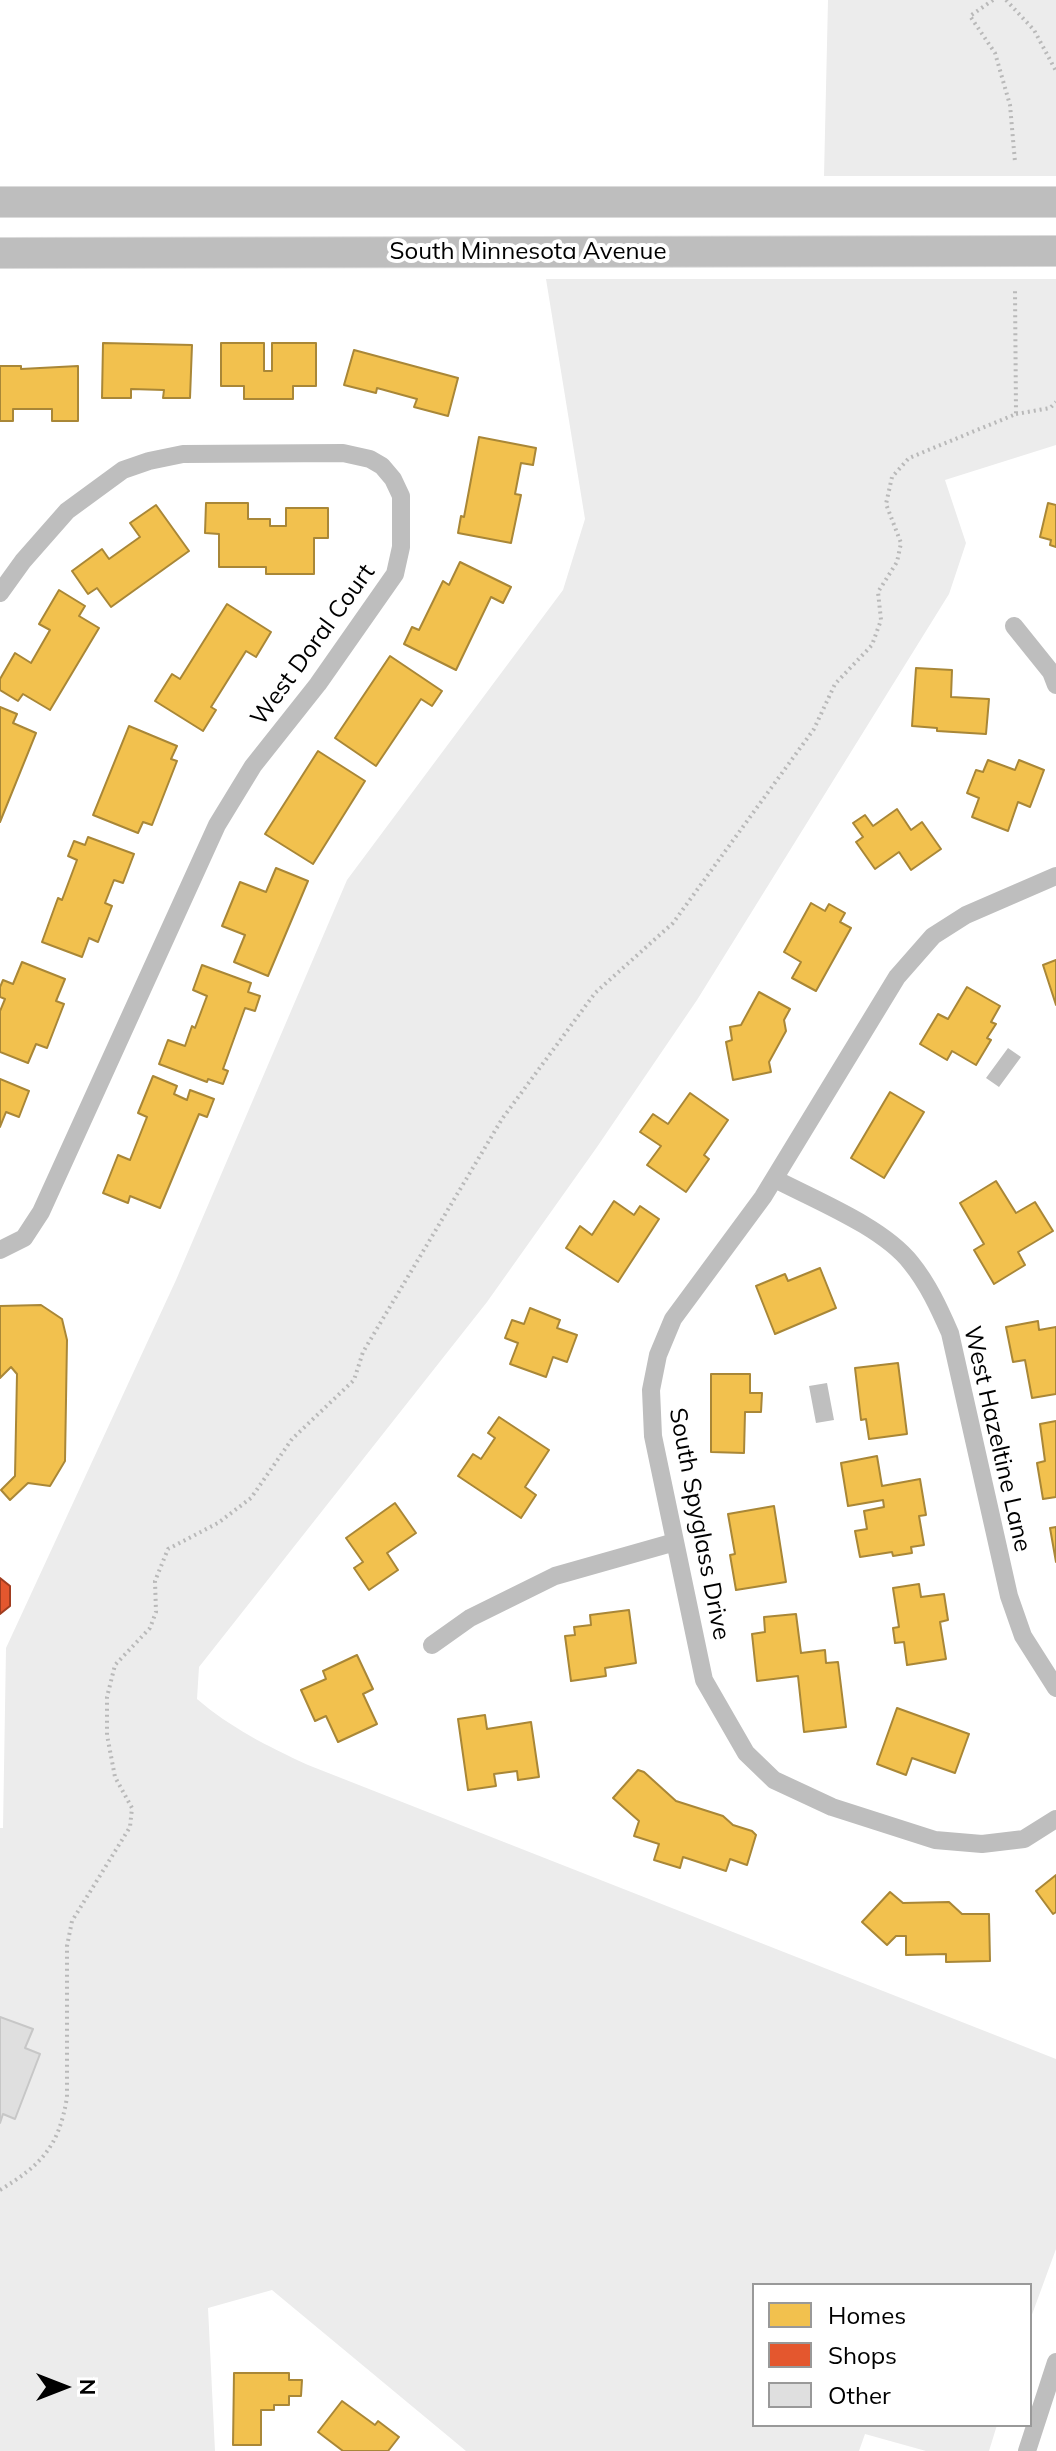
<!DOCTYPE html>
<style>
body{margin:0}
#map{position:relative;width:1056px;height:2451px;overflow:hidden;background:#fff;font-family:Mulish,sans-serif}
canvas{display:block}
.legend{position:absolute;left:752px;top:2283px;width:280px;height:144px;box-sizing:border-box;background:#fff;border:2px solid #999;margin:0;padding:10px 14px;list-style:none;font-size:24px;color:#000}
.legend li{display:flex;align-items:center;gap:16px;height:40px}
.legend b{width:40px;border:2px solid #999}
.north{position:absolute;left:24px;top:2347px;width:80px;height:80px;-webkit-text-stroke:6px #fff;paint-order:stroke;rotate:90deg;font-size:22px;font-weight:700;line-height:32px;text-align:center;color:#000}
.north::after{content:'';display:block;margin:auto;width:28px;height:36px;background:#000;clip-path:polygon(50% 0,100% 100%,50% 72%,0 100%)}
</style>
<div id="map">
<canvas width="1056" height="2451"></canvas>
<ul class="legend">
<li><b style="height:22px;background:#f2c14e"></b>Homes</li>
<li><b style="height:22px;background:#e4572e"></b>Shops</li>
<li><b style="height:22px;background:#dfdfdf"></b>Other</li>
</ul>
<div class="north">N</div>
</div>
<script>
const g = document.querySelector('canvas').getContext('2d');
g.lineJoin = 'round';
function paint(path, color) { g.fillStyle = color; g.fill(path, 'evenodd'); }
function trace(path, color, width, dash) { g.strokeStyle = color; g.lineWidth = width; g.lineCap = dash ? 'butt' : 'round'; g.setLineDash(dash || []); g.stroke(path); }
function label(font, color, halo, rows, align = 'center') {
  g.font = font + ' Mulish,sans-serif'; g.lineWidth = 8; g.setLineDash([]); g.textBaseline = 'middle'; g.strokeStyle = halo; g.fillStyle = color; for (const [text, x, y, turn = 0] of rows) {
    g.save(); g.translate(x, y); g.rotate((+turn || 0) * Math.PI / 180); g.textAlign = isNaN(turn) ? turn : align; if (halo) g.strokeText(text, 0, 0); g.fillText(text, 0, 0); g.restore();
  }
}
const green = new Path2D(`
 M828,0H1056V176H824Z
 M546,279H1056V445L945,480L966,543L949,594L697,1000L597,1147L487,1302L199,1667L197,1699C231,1728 267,1746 308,1765L1056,2059V2249L1030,2320V2285H754V2425H997L989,2451H926L865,2434L859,2451H466L272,2290L208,2308L215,2451H0V1828H3L6,1648L176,1280L347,880L563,590L585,519Z`);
const water = new Path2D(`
 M1008,1048L1021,1057L999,1087L986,1078Z
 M827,1383L834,1420L816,1423L809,1386Z`);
const homes = new Path2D(`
 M103,343L192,345L190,398H163L164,390L131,389V398H102Z
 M221,343H264V371H272V343H316V386H293V399H244V386H221Z
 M354,350L458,378L448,416L414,407L417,399L377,388L376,393L344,385Z
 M0,366H21V369L78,366V421H52V409H13V421H0Z
 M479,437L536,448L533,465L521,463L515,494L521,495L511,543L458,533L461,516L464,517Z
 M206,503H248V519H270V526H286V508H328V538H314V574H266V567H219V534L205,533Z
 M1048,503L1056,505V547L1050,545L1051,540L1040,537Z
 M156,505L189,551L111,607L97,588L88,594L72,571L102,549L109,559L140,537L130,523Z
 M460,562L511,587L503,603L491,597L456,670L404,644L412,627L419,630L443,581L449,585Z
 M59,590L85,606L79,616L99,628L50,710L23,694L18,701L0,690V679L15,653L31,663L50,630L39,624Z
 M227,604L271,632L256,657L246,651L211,707L216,710L203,731L155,701L172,674L180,679Z
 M390,656L442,691L432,706L421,699L376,766L335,738Z
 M916,668L952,670L951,697L989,699L986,734L937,731V728L912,726Z
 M0,707L17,714L13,723L36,733L0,822Z
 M129,726L177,746L171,759L177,761L152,825L143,822L138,833L93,815Z
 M318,751L365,781L313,864L265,834Z
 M988,760L1015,770L1019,760L1044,770L1030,807L1018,802L1008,831L972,817L979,798L967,793L976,770L983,772Z
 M897,809L911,830L922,822L941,849L911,870L899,852L875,869L856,842L863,837L853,823L865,815L873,826Z
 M88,837L134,854L123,883L114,880L105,903L112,906L98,942L89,938L82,957L42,942L58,898L62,900L77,860L68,856L74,841L85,845Z
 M276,868L308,881L268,976L234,962L245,935L222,926L240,882L266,892Z
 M811,903L825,911L829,904L845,913L840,922L851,928L816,991L792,978L801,962L784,952Z
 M1056,960V1005L1043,965Z
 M22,962L65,979L56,1001L64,1004L47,1048L36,1044L28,1063L0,1052V1011L5,999L0,997V987L3,980L13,984Z
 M202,965L251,983L248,992L260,996L255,1011L245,1008L223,1069L228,1071L223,1084L208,1079L207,1082L159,1064L168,1040L185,1046L192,1026L195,1028L207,996L193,990Z
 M967,987L1000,1006L991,1022L996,1024L987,1038L991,1040L976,1065L952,1051L947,1060L920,1044L938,1014L948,1019Z
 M759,992L790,1009L784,1020L786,1031L769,1062L771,1072L733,1080L726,1042L732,1040L730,1027L741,1025Z
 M153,1076L177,1086L174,1094L187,1100L190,1090L214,1099L207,1117L199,1114L160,1208L130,1196L128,1203L103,1193L118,1155L130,1160L147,1117L138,1113Z
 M0,1079L29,1091L19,1117L6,1112L0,1127Z
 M890,1092L924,1112L884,1178L851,1158Z
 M690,1093L728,1120L704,1155L709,1159L686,1192L647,1165L661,1146L640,1132L653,1114L668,1124Z
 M996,1181L1016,1213L1035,1202L1053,1231L1018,1252L1025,1265L994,1284L974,1250L984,1244L960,1203Z
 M614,1201L634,1215L640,1206L659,1219L618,1282L566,1248L580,1226L592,1235Z
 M820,1268L836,1308L775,1334L756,1286L785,1274L788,1281Z
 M41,1305L62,1319L67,1340L65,1461L50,1486L28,1483L10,1500L1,1490L15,1476L17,1374L11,1367L0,1378V1306Z
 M530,1308L560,1320L557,1328L577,1335L567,1362L553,1357L546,1377L510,1364L518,1343L505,1338L512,1320L524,1324Z
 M1038,1321L1039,1330L1056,1327V1394L1032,1398L1025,1360L1013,1362L1006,1327Z
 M898,1363L907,1434L869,1439L866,1419L861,1420L855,1368Z
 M711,1374H750V1393H762L761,1412H745L744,1453L711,1452Z
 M499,1417L549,1450L525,1487L536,1495L521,1518L458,1476L473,1454L481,1459L495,1438L488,1433Z
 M1056,1421V1497L1043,1499L1037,1463L1045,1461L1040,1424Z
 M877,1456L882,1486L920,1479L926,1515L919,1516L924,1545L911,1547L912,1553L893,1556L892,1552L860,1557L855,1531L867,1529L864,1511L884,1507L883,1500L848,1506L841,1463Z
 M395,1503L416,1533L387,1553L398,1570L369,1590L354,1568L363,1562L346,1538Z
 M774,1506L786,1582L736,1590L730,1555L735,1554L728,1514Z
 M1056,1527V1562L1050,1528Z
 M919,1584L921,1597L944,1594L948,1620L940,1622L946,1659L907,1665L904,1642L895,1643L893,1628L899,1627L893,1588Z
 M629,1610L636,1663L605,1668L606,1676L571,1681L565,1636L575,1635L574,1627L591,1625L590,1615Z
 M796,1614L801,1653L825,1650L826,1663L838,1662L846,1727L804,1732L798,1676L757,1681L752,1634L765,1632L764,1617Z
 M357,1655L373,1689L363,1694L377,1724L338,1742L326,1716L315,1721L301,1690L326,1679L323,1671Z
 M897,1708L969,1734L955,1773L912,1758L906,1775L877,1764Z
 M485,1715L487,1729L531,1722L539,1777L518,1780L517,1771L494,1774L496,1786L468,1790L458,1719Z
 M638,1770L644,1772L676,1801L723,1816L733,1825L752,1831L756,1835L747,1865L730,1859L726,1871L683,1857L680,1868L654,1860L659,1844L634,1836L639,1821L613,1798Z
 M1056,1875V1912L1053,1914L1036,1891Z
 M890,1892L903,1903L949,1902L962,1914H989L990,1961L946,1962V1954L906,1955V1936H896L887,1945L862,1922Z
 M234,2373H289V2380H302L301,2396H289V2405H274V2410H261V2445H233Z
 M342,2401L375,2425L378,2421L399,2437L388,2451H343L318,2432Z`);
const shops = new Path2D(`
 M0,1578L10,1586V1606L0,1614Z`);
const building = new Path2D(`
 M0,2017L33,2029L25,2048L40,2054L15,2119L3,2114L0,2123Z`);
const path = new Path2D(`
 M993,0L970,16L995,53L1010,105L1015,162
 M1006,0L1034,30L1056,71
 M1016,414L1050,408L1056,402
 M0,2190C41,2165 59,2147 67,2097V1946L72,1921L130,1827L132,1808L115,1777L107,1735V1697L115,1665L150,1628L156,1612L155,1581L168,1549L218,1523L251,1498L292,1439L354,1380L363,1352L502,1119L595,993L673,923L814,729L835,684L872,645L881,620L878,592L897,562L901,543L886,504L892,477L909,458L1016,414L1015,290`);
const street = new Path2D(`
 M0,593L23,561L67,511L123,470L149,461L183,454L343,453L370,459L382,466L393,479L401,496V547L395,574L318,684L253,766L217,825L41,1212L24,1238L0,1250
 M1014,626L1051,672L1056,685
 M1056,876L966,915L933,936L897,977L763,1197L673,1319L658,1355L651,1390L653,1436L704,1680L746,1753L774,1780L832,1807L935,1840L982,1844L1024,1839L1056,1819
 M775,1179C815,1200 883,1227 911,1263C928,1284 939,1308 950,1333L1009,1596L1023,1636L1056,1688
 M432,1645L470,1618L555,1576L675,1542
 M1027,2451L1056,2362`);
const primary = new Path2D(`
 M0,202H1056
 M0,253L1056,251`);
const streetNames = [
 ["South Minnesota Avenue",528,252],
 ["West Doral Court",313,645,-54],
 ["West Hazeltine Lane",997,1439,77],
 ["South Spyglass Drive",699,1524,79]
];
paint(green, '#ececec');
paint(water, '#bfbfbf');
paint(homes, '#f2c14e');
trace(homes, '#a98737', 2);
paint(shops, '#e4572e');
trace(shops, '#a03d20', 2);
paint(building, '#dfdfdf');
trace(building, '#c7c7c7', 2);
trace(primary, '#dbdbdb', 32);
trace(path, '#b9b9b9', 4, [2, 4]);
trace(street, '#bebebe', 18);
trace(primary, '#bebebe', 30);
label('24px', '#000', '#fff', streetNames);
</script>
